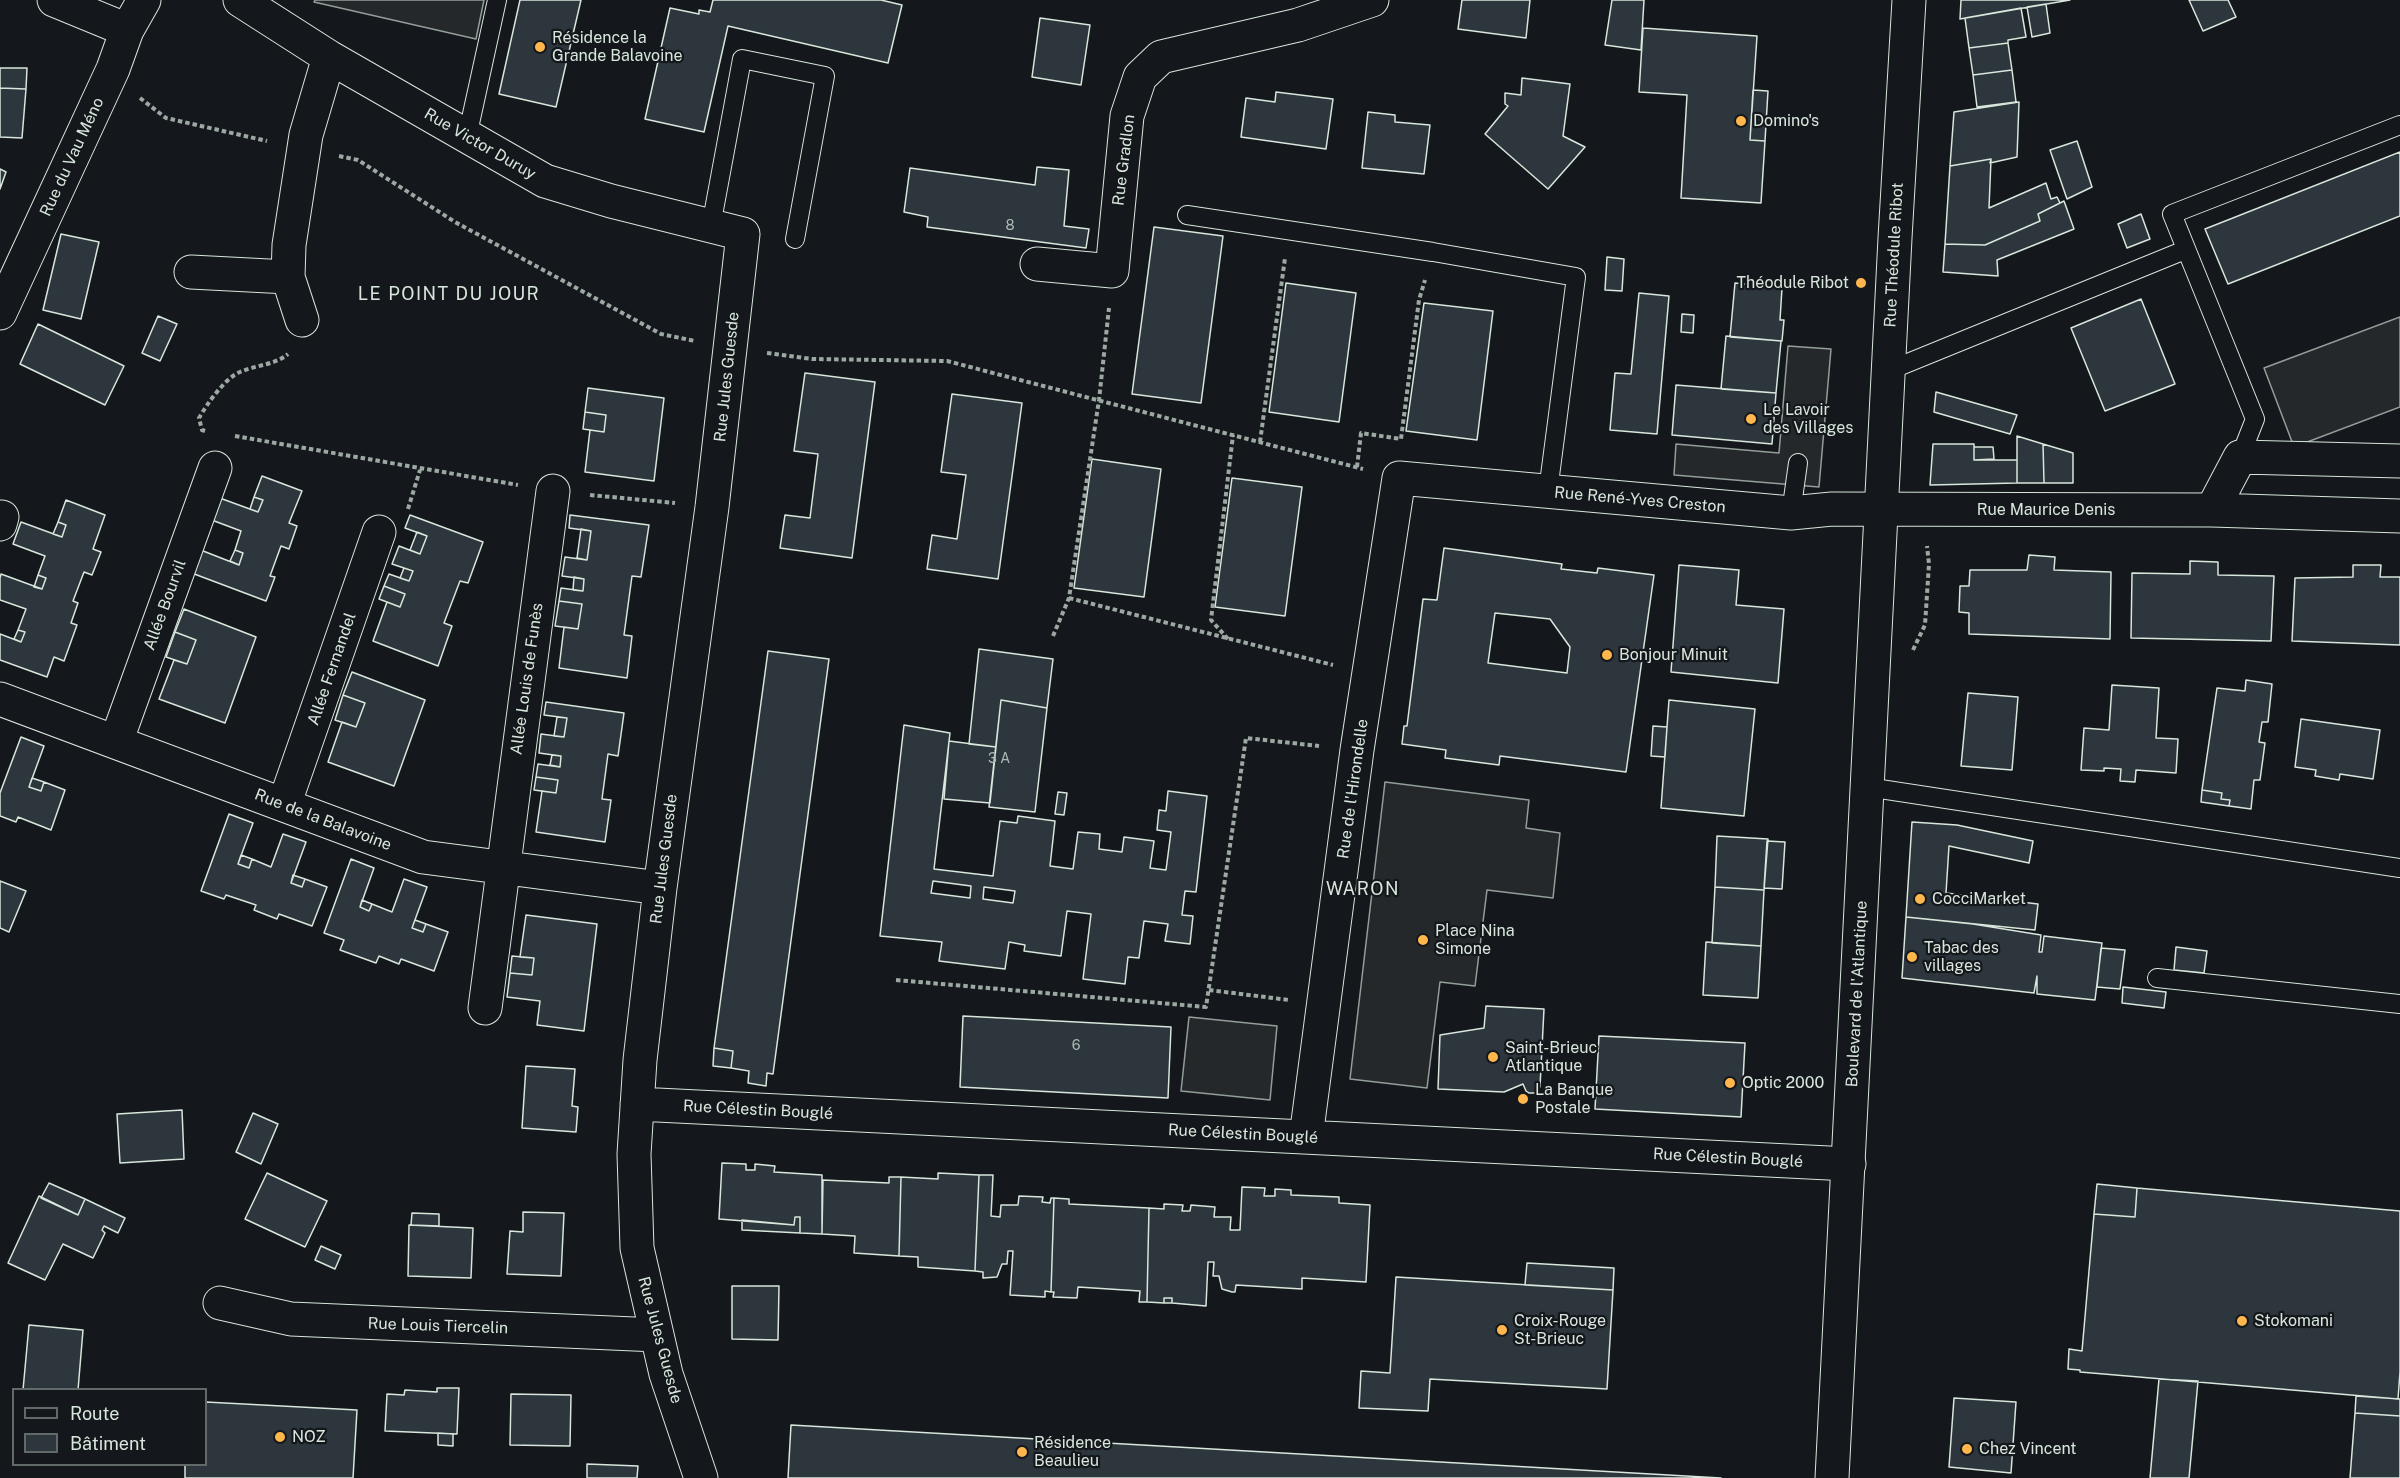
<!DOCTYPE html>
<meta charset="utf-8">
<style>
body{margin:0}
#map{position:relative;width:2400px;height:1478px;overflow:hidden;background:#14181c;font-family:"Public Sans",sans-serif}
canvas{display:block}
.legend{position:absolute;left:12px;top:1388px;width:195px;height:78px;box-sizing:border-box;background:#14181c;border:2px solid #626a69;margin:0;padding:8px 10px;list-style:none;font-size:18px;color:#d8e6dc}
.legend li{display:flex;align-items:center;gap:12px;height:30px}
.legend b{width:30px;border:2px solid #626a69}
</style>
<div id="map">
<canvas width="2400" height="1478"></canvas>
<ul class="legend">
<li><b style="height:8px;background:#14181c"></b>Route</li>
<li><b style="height:16px;background:#2c363c"></b>Bâtiment</li>
</ul>
</div>
<script>
const g = document.querySelector('canvas').getContext('2d');
g.lineJoin = 'round';
function paint(path, color) { g.fillStyle = color; g.fill(path, 'evenodd'); }
function trace(path, color, width, dash) { g.strokeStyle = color; g.lineWidth = width; g.lineCap = dash ? 'butt' : 'round'; g.setLineDash(dash || []); g.stroke(path); }
function label(font, color, halo, rows, align = 'center') {
  g.font = font + ' "Public Sans",sans-serif'; g.lineWidth = 4.5; g.setLineDash([]); g.textBaseline = 'middle'; g.strokeStyle = halo; g.fillStyle = color; for (const [text, x, y, turn = 0] of rows) {
    g.save(); g.translate(x, y); g.rotate((+turn || 0) * Math.PI / 180); g.textAlign = isNaN(turn) ? turn : align; if (halo) g.strokeText(text, 0, 0); g.fillText(text, 0, 0); g.restore();
  }
}
const parking = new Path2D(`
 M315,0H484L476,39L314,2Z
 M2400,317V407L2294,447L2264,368Z
 M1788,346L1831,349L1819,487L1674,475L1676,444L1779,453Z
 M1385,782L1529,800L1526,828L1560,833L1553,898L1487,890L1475,986L1440,982L1427,1088L1350,1079Z
 M1189,1017L1277,1026L1270,1100L1181,1091Z`);
const building = new Path2D(`
 M520,0H581L556,107L499,94Z
 M713,0H881L902,5L888,63L728,26L704,132L645,119L670,8L699,14V10L710,12Z
 M1462,0H1530L1526,38L1458,29Z
 M1612,0H1644L1641,50L1605,45Z
 M1961,0H2070L1960,19Z
 M2189,0H2228L2236,17L2203,31Z
 M2046,4L2050,33L2032,37L2027,7Z
 M2021,8L2026,37L2008,40V43L1969,48L1965,18Z
 M1040,18L1090,25L1081,85L1032,77Z
 M1643,28L1757,36L1750,140L1765,141L1761,203L1681,198L1687,95L1639,92Z
 M2008,43L2012,70L1973,75L1969,48Z
 M0,68H27L26,89L0,88Z
 M2012,70L2016,102L1977,107L1973,75Z
 M1522,78L1570,84L1563,136L1585,147L1548,189L1485,134L1508,106L1505,104V93L1521,95Z
 M0,88L26,89L22,138L0,137Z
 M1753,90L1768,91L1765,141L1750,140Z
 M1276,92L1333,99L1326,149L1241,137L1246,98L1275,102Z
 M2019,102L2017,157L1990,163L1991,159L1950,166L1954,112Z
 M1368,112L1395,115V122L1430,125L1424,174L1362,168Z
 M2077,141L2092,187L2067,199L2050,150Z
 M2400,152V216L2228,284L2205,229Z
 M1991,159L1989,208L2046,183L2051,199L2057,197L2060,203L2038,214L2040,221L1985,245L1945,244L1950,166Z
 M1037,167L1069,170L1064,226L1089,229L1086,248L927,227L928,217L904,212L910,168L1035,185Z
 M0,169L6,172L0,189Z
 M2064,201L2074,229L1997,260L1998,276L1943,272L1945,244L1985,245L2040,221L2038,214Z
 M2141,214L2150,239L2127,248L2118,224Z
 M1154,227L1223,236L1201,403L1132,394Z
 M61,234L99,242L81,319L43,310Z
 M1607,257L1624,259L1622,291L1605,290Z
 M1286,283L1356,293L1339,422L1269,412Z
 M1735,283L1782,288L1780,320H1784L1782,341L1730,337Z
 M1639,293L1669,296L1657,434L1610,430L1615,373L1631,374Z
 M2141,299L2175,384L2105,411L2071,328Z
 M1424,303L1493,311L1477,440L1406,431Z
 M1682,314L1694,315L1693,333L1681,332Z
 M158,316L177,324L160,361L142,353Z
 M38,324L124,366L105,405L20,364Z
 M1726,336L1781,341L1776,393L1721,389Z
 M805,373L875,382L852,558L780,548L785,515L810,518L818,454L794,451Z
 M1676,385L1776,393L1772,444L1672,435Z
 M588,388L664,398L654,481L585,472L590,430L604,432L606,415L585,412Z
 M1936,392L2017,415L2010,434L1934,412Z
 M952,394L1022,403L998,579L927,569L932,535L957,539L966,475L941,472Z
 M585,412L606,415L604,432L583,429Z
 M2017,436L2043,444L2044,483H2017Z
 M1933,444H1974V460H2017V483L1930,485Z
 M2043,444L2073,453V483H2044Z
 M1974,447H1993L1994,459L1974,460Z
 M1092,459L1161,469L1144,597L1074,588Z
 M262,476L302,491L289,523L297,526L289,549L281,546L270,576L275,577L266,601L189,572L198,549L239,565L243,553L235,550L241,531L209,519L217,497L258,512L263,500L254,497Z
 M1232,478L1302,487L1285,616L1215,607Z
 M254,497L263,500L258,512L250,509Z
 M66,500L105,515L93,549L101,552L92,575L84,572L73,601L78,603L71,623L77,625L64,661L54,657L47,677L0,660V634L21,642L25,632L18,630L26,609L0,600V578L1,574L42,589L46,578L38,575L45,556L13,544L21,522L62,537L66,525L58,522Z
 M410,515L483,542L468,583L460,581L444,623L452,626L438,666L373,641L387,602L400,607L405,594L384,586L389,574L409,581L413,571L392,564L399,546L420,554L427,536L405,528Z
 M570,515L649,525L641,577L632,576L624,635L632,636L627,678L559,668L564,627L578,629L582,604L559,601L561,588L583,591L584,579L562,576L565,557L587,560L591,531L569,528Z
 M58,522L66,525L62,537L53,534Z
 M581,529L591,531L587,560L577,558Z
 M417,532L427,536L420,554L410,550Z
 M1444,548L1562,564L1561,569L1597,573L1598,568L1654,575L1626,772L1500,756L1499,765L1445,758L1446,750L1402,744L1404,726H1407L1423,599L1437,600ZM1495,613L1550,619L1570,647L1567,673L1488,663Z
 M235,550L243,553L239,565L230,561Z
 M2029,555L2055,557L2054,570L2111,572L2110,639L1969,634V613L1959,612L1960,586H1969L1970,570H2027Z
 M2190,561L2218,562V575L2274,576L2271,641L2131,638L2132,573L2190,574Z
 M1679,565L1739,570L1736,605L1784,609L1778,683L1671,672Z
 M2353,565H2381L2380,577H2400V645L2292,641L2295,578L2353,577Z
 M404,568L413,571L409,581L400,578Z
 M38,575L46,578L42,589L34,587Z
 M574,577L584,579L583,591L573,590Z
 M384,586L405,594L400,607L379,599Z
 M559,601L582,604L578,629L555,626Z
 M184,609L256,637L225,723L159,699L174,660L187,664L196,640L175,632Z
 M18,630L25,632L21,642L14,639Z
 M175,632L196,640L187,664L166,657Z
 M979,649L1053,659L1047,708L1001,700L996,747L969,744Z
 M768,651L829,659L773,1074L767,1073L766,1086L748,1083L749,1071L731,1068L733,1051L714,1048Z
 M352,672L425,700L394,786L328,762L342,722L356,727L365,703L343,695Z
 M2246,680L2272,684L2268,722H2262L2259,742L2265,743L2260,780H2254L2251,809L2229,806L2230,800L2221,799L2222,793L2202,790L2217,688L2245,691Z
 M2112,685L2159,688L2156,738L2178,739L2176,773L2136,770L2135,782L2120,781L2121,769L2104,768V771L2081,770L2084,728L2109,730Z
 M1968,693L2018,697L2012,770L1961,766Z
 M343,695L365,703L356,727L335,720Z
 M1001,700L1047,708L1035,812L989,807Z
 M1669,700L1755,709L1744,816L1661,808Z
 M546,702L624,713L618,756L608,754L602,799L611,800L605,842L536,832L542,791L556,793L558,780L536,777L538,764L560,767L561,756L539,753L541,734L564,737L567,718L544,715Z
 M557,717L567,718L564,737L554,736Z
 M2301,719L2380,730L2373,779L2340,774L2339,780L2315,776L2316,770L2295,767Z
 M904,725L950,733L934,869L993,876L1000,821L1017,823L1018,816L1055,821L1050,866L1073,869L1078,832L1100,834L1099,849L1122,852L1124,837L1154,841L1150,868L1166,870L1171,832L1157,830L1159,810L1166,811L1168,791L1207,796L1196,892L1185,891L1182,915L1193,916L1190,944L1165,941L1168,924L1144,921L1139,958L1128,957L1125,984L1083,979L1091,914L1067,911L1061,956L1024,951L1025,945L1009,942L1005,969L939,961L942,942L880,936ZM933,881L971,886L970,898L931,893ZM984,887L1015,891L1013,903L983,899Z
 M1653,726L1667,727L1665,757L1651,756Z
 M21,737L44,746L29,787L41,791L44,782L65,790L51,830L18,817L16,822L0,816V793Z
 M949,741L996,747L990,803L944,799Z
 M552,755L561,756L560,767L550,765Z
 M536,777L558,780L556,793L534,790Z
 M32,778L44,782L41,791L29,787Z
 M2202,790L2222,793L2221,799L2230,800L2229,806L2201,802Z
 M1058,792L1067,793L1064,815L1055,814Z
 M229,814L253,823L238,864L249,868L252,859L271,867L283,834L306,842L291,883L302,887L305,879L327,887L312,926L279,914L277,919L254,910L256,905L226,895L224,899L201,891Z
 M1912,822L1957,825L2033,841L2029,863L1949,846L1946,893L2038,904L2035,930L1906,917Z
 M1717,836L1768,839L1764,890L1715,887Z
 M1767,841L1785,842L1782,889L1764,888Z
 M241,855L252,859L249,868L238,864Z
 M351,859L374,868L360,907L369,911L372,904L392,912L404,879L427,887L412,928L423,932L426,924L448,932L434,971L401,959L399,964L379,956L376,963L340,950L344,940L324,933Z
 M293,875L305,879L302,887L291,883Z
 M0,881L26,891L9,932L0,928Z
 M1715,887L1764,890L1761,946L1712,943Z
 M362,900L372,904L369,911L360,907Z
 M526,915L597,924L584,1031L537,1025L540,1001L507,997L510,973L532,975L534,958L520,957Z
 M1906,917L1973,924L2041,935L2039,952H2042L2044,936L2102,943L2095,1000L2037,994V976L2034,993L1902,978Z
 M415,920L426,924L423,932L412,928Z
 M1706,942L1761,946L1758,998L1703,995Z
 M2176,947L2207,951L2204,973L2174,970Z
 M2101,948L2125,950L2120,989L2097,987Z
 M512,956L534,958L532,975L510,973Z
 M2123,987L2166,992L2164,1008L2122,1003Z
 M1486,1006L1544,1009L1540,1087L1535,1093H1529L1526,1091L1523,1084L1504,1092L1438,1089L1440,1035L1484,1028Z
 M963,1016L1171,1027L1168,1098L960,1087Z
 M1599,1036L1745,1043L1741,1117L1595,1109Z
 M714,1048L733,1051L731,1068L713,1066Z
 M526,1066L575,1069L572,1106L578,1107L576,1132L522,1128Z
 M182,1110L184,1159L120,1163L117,1114Z
 M253,1113L278,1124L261,1164L236,1152Z
 M722,1163L746,1164V1170H755V1164L775,1166L774,1172L822,1175V1234L800,1233V1217H795L794,1225L719,1219Z
 M267,1173L327,1201L305,1247L245,1219Z
 M938,1173L979,1175L975,1271L918,1267V1257L899,1256L901,1177L938,1179Z
 M979,1175H993L991,1216L1000,1217L1001,1205H1018L1019,1196L1043,1197L1042,1202L1050,1203L1051,1198H1054L1051,1292L1045,1291V1297L1010,1295L1013,1251H1008L1007,1264H1002L997,1277L983,1278V1272L975,1271Z
 M889,1177H901L899,1256L854,1253L855,1236L822,1234L823,1180L889,1183Z
 M49,1183L85,1199L78,1215L41,1198Z
 M2097,1184L2137,1188L2135,1217L2094,1214Z
 M1242,1187L1265,1188L1264,1196H1275V1189L1291,1190V1195L1339,1197V1203L1370,1205L1366,1282L1302,1278V1289L1236,1285L1235,1292H1232L1222,1289L1219,1276H1213L1214,1262H1208L1206,1306L1172,1303V1298H1164V1303L1147,1302L1149,1208L1164,1209V1204L1183,1205L1182,1211H1190L1191,1205L1215,1207L1214,1217H1231L1230,1230H1240Z
 M2137,1188L2400,1211V1372L2398,1399L2080,1372V1370L2068,1369L2069,1349L2082,1351L2094,1214L2135,1217Z
 M39,1196L78,1215L85,1199L125,1218L118,1233L104,1226L102,1230L105,1233L93,1258L63,1244L45,1280L8,1263Z
 M1054,1198L1069,1199V1204L1149,1208L1147,1302H1139L1140,1291L1078,1287L1077,1298L1053,1297L1054,1292H1051Z
 M523,1212L564,1213L561,1276L507,1274L510,1231L523,1232Z
 M412,1213L439,1214V1226L411,1225Z
 M795,1217H800V1233L742,1230V1220L794,1225Z
 M409,1225L473,1228L471,1278L408,1276Z
 M321,1246L341,1255L335,1269L315,1260Z
 M1527,1263L1614,1268L1613,1290L1525,1285Z
 M1396,1277L1613,1290L1607,1389L1430,1379L1428,1411L1359,1408L1361,1371L1390,1373Z
 M732,1286H779L778,1340L732,1339Z
 M1164,1298H1172V1303H1164Z
 M29,1325L83,1330L78,1390H23Z
 M2159,1379L2198,1381L2189,1478H2150Z
 M437,1388H459L457,1434L385,1431L387,1394L404,1395L405,1390L437,1392Z
 M511,1394L571,1395L570,1446L510,1445Z
 M2356,1396L2400,1399V1416L2355,1413Z
 M1954,1398L2016,1402L2011,1473L1949,1467Z
 M206,1402L357,1410L353,1478H185V1464H206Z
 M2355,1413L2400,1416V1478H2350Z
 M791,1425L1721,1478H788Z
 M438,1433L453,1434V1446L438,1445Z
 M587,1464L638,1466L637,1478H587Z`);
const path = new Path2D(`
 M140,98L166,118L267,141
 M339,156L358,160L455,222L661,334L695,341
 M767,353L812,359L947,361L1363,469
 M205,431L202,430L199,418C207,404 225,378 240,372C256,365 275,365 288,354
 M235,436L518,485
 M1260,442L1285,258
 M1357,467L1361,433L1401,439L1419,300L1425,280
 M590,495L675,503
 M408,509L420,470
 M1069,598L1333,665
 M1053,636L1069,598L1099,400L1109,308
 M1228,639L1211,620L1233,435
 M1913,650L1925,625L1929,564L1927,546
 M896,980L1206,1007L1246,738L1319,746
 M1209,990L1289,1000`);
const lane = new Path2D(`
 M467,137L497,0
 M1187,215L1433,252L1576,277L1548,491
 M711,226L742,59L825,76L795,239
 M1888,371L2185,250
 M2240,457L2255,419L2172,214L2400,125
 M1791,513L1798,463
 M1867,787L2400,868
 M2157,978L2400,1004`);
const street = new Path2D(`
 M54,0L127,30
 M240,0L329,57L545,181L611,201L743,234L712,507L660,888L640,1060L634,1154L637,1248L666,1374L701,1478
 M1037,264L1112,271L1127,116L1140,77L1161,57L1298,25L1372,0
 M191,272L288,277
 M0,313L113,69L127,30L144,0
 M302,320L288,277L289,245L306,135L329,57
 M2212,510L2240,457L2400,461
 M0,524L2,517
 M0,699L423,857L660,888
 M116,742L215,468
 M284,805L379,532
 M485,1008L553,491
 M637,1104L1849,1164
 M1306,1137L1357,750L1399,478L1791,513L1832,509L2212,510L2400,516
 M220,1303L291,1319L657,1335`);
const secondary = new Path2D(`
 M1832,1478L1895,238L1909,0`);
const markers = [
 [540,47,6,"#ffb74d"],
 [1741,121,6,"#ffb74d"],
 [1861,283,6,"#ffb74d"],
 [1751,419,6,"#ffb74d"],
 [1607,655,6,"#ffb74d"],
 [1920,899,6,"#ffb74d"],
 [1423,940,6,"#ffb74d"],
 [1912,957,6,"#ffb74d"],
 [1493,1057,6,"#ffb74d"],
 [1730,1083,6,"#ffb74d"],
 [1523,1099,6,"#ffb74d"],
 [2242,1321,6,"#ffb74d"],
 [1502,1330,6,"#ffb74d"],
 [280,1437,6,"#ffb74d"],
 [1967,1449,6,"#ffb74d"],
 [1022,1452,6,"#ffb74d"]
];
const numberNames = [
 ["8",1010,226],
 ["3 A",999,759],
 ["6",1076,1046]
];
const poiNames = [
 ["Résidence la",552,38],
 ["Grande Balavoine",552,56],
 ["Domino's",1753,121],
 ["Théodule Ribot",1849,283,"right"],
 ["Le Lavoir",1763,410],
 ["des Villages",1763,428],
 ["Bonjour Minuit",1619,655],
 ["CocciMarket",1932,899],
 ["Place Nina",1435,931],
 ["Simone",1435,949],
 ["Tabac des",1924,948],
 ["villages",1924,966],
 ["Saint-Brieuc",1505,1048],
 ["Atlantique",1505,1066],
 ["Optic 2000",1742,1083],
 ["La Banque",1535,1090],
 ["Postale",1535,1108],
 ["Croix-Rouge",1514,1321],
 ["St-Brieuc",1514,1339],
 ["Stokomani",2254,1321],
 ["NOZ",292,1437],
 ["Résidence",1034,1443],
 ["Beaulieu",1034,1461],
 ["Chez Vincent",1979,1449]
];
const streetNames = [
 ["Rue Victor Duruy",480,144,30],
 ["Rue du Vau Méno",72,157,-65],
 ["Rue Gradlon",1124,160,-83],
 ["Rue Théodule Ribot",1894,255,-87],
 ["Rue Jules Guesde",727,377,-84],
 ["Rue René-Yves Creston",1640,500,5],
 ["Rue Maurice Denis",2046,510],
 ["Allée Bourvil",165,605,-70],
 ["Allée Fernandel",332,669,-71],
 ["Allée Louis de Funès",527,679,-82],
 ["Rue de l'Hirondelle",1353,789,-82],
 ["Rue de la Balavoine",323,820,21],
 ["Rue Jules Guesde",664,859,-83],
 ["Boulevard de l'Atlantique",1857,994,-87],
 ["Rue Célestin Bouglé",758,1110,3],
 ["Rue Célestin Bouglé",1243,1134,3],
 ["Rue Célestin Bouglé",1728,1158,3],
 ["Rue Louis Tiercelin",438,1326,2],
 ["Rue Jules Guesde",660,1340,75]
];
const neighbourhoodNames = [
 ["LE POINT DU JOUR",449,294],
 ["WARON",1363,889]
];
paint(parking, '#24282b');
trace(parking, '#939e99', 1.5);
paint(building, '#2c363c');
trace(building, '#d8e6dc', 1.5);
trace(lane, '#d8e6dc', 20);
trace(street, '#d8e6dc', 35);
trace(secondary, '#d8e6dc', 35);
trace(path, '#9da8a2', 4, [4.5, 3]);
trace(lane, '#14181c', 18);
trace(street, '#14181c', 33);
trace(secondary, '#14181c', 33);
for (const [x, y, r, color] of markers) { const dot = new Path2D(); dot.arc(x, y, r, 0, 2 * Math.PI); g.fillStyle = color; g.fill(dot); trace(dot, '#14181c', 2); }
label('14px', '#adbab4', null, numberNames);
label('16px', '#d8e6dc', '#14181c', poiNames, 'left');
label('16px', '#d8e6dc', '#14181c', streetNames);
g.letterSpacing = '1.5px';
label('18px', '#d8e6dc', '#14181c', neighbourhoodNames);
g.letterSpacing = '0px';
</script>
